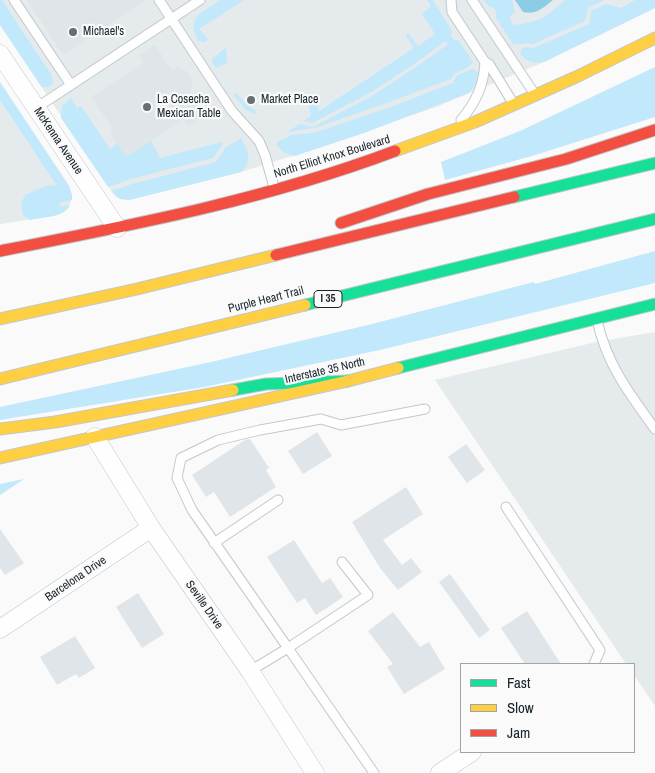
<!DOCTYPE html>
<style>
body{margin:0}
#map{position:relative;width:655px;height:773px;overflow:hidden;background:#fafafa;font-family:"Archivo Narrow",sans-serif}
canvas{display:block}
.legend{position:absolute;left:460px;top:663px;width:175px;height:90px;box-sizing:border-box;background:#fafafa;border:1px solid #9fa4a7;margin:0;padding:6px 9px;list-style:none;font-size:15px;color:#16242b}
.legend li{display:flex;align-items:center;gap:10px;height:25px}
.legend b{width:25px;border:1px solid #9fa4a7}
</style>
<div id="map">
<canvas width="655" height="773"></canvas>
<ul class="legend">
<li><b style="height:6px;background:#16e098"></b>Fast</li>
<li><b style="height:6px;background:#ffcf43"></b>Slow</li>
<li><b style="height:6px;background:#f24e42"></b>Jam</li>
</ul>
</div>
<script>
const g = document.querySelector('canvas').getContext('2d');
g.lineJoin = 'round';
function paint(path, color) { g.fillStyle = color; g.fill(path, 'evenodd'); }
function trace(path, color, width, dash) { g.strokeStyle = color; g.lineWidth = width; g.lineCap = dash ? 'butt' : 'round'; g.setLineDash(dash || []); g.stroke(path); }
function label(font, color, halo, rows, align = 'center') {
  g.font = font + ' "Archivo Narrow",sans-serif'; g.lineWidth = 4.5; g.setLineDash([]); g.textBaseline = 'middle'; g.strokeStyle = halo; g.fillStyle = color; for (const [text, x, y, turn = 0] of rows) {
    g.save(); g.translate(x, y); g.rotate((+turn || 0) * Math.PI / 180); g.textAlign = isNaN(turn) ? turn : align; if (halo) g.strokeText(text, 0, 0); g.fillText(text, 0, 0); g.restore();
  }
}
const built = new Path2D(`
 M0,0H655V8L544,62L436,107L305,152L241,172L129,200L116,197L110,189L0,25Z
 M0,82L69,186L72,195L69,208L64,212L58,215L0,224Z
 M655,332V706L634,675V664H626L435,380L596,342Z`);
const green = new Path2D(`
 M0,0H2L52,76L53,83L48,87H42L39,83L0,25Z
 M221,0H244L199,29L208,39L205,42L199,41C184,18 204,11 221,0Z
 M427,0H433L452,31L451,36L454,40L459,41L473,62L470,66L454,74L451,79C408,95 365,111 321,126C309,130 296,129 284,134L300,124L313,127L372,96L419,65L448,44L445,41L417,62L370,93L312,123L304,121L311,116L309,104L311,101L316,100L319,111L414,48L406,36L407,34H409L418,46L435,34L422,14L431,6Z
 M484,0H512L515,12L509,17L513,25C538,22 546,18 565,0H604L588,8L585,21L533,44C526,42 521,45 513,44L496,18V12L494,8L488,6Z
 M635,0H655V8L544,62C533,64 527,61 520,54L522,48L526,47L534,48L589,24L591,11L606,4L621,8Z
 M226,48L227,63L216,68L212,62L213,58Z
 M655,67V117L532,156L445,180L441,162L520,131Z
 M472,69L478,72L477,82L469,93L364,133L295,156L284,153L276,144L280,140H283L292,135L314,133L388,108L453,83L456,76Z
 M0,82L69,186L72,195V200L59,203L60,207L70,205C62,218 44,217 30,220L23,215L21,204L25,195L48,185L57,186L0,100Z
 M236,93L244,102L256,111L255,114L245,109L234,95Z
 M71,98L77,108L81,106L110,149L121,141L130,155L151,141L160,158L221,142L223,144L213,158L131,179L108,187L61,118L62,106Z
 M241,138C248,150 253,161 241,172L129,200L120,199L111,191L132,184L216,162L225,148Z
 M655,251V283L380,350L204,387L0,420V407L211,362L368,325L534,282L535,284Z
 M24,479L0,495V484Z`);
const water = new Path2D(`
 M515,0H553C543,8 536,15 523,12Z`);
const building = new Path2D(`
 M27,0H147L63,55Z
 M155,45L172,71L178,67L188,72L192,81L190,97L203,117L188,127L183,120L130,155L129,154L125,156L110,133L114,130L91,97L144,62L139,55Z
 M317,432L332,456L303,474L288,451Z
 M250,439L269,468L266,470L276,487L230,517L214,492L206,497L192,475L245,440Z
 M466,444L485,470L467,483L448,457Z
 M406,487L423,514L383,540L402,565L411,558L422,572L398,590L380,568L352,522Z
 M0,529L24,563L5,575L0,568Z
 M294,540L322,583L330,578L343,597L316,615L305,598L297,603L267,557Z
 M450,574L490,630L479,638L439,582Z
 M138,593L164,634L142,648L116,607Z
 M527,611L561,664H525L501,628Z
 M393,612L420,647L429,642L445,669L404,694L387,667L393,664L368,631Z
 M75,636L95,668L79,678L76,674L57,685L40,657Z`);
const lane = new Path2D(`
 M14,0L71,85
 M159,0L232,111L259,141L265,155L274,187
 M451,0L452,12L485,62L489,64L513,103
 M472,0L534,93
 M36,108L200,0
 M461,120C476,102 484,85 485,62
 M597,320C606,363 630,395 655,429
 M506,507L600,650L594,664
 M214,543L278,500
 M342,562L368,595L288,648L374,773
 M250,671L288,648L192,510L177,478L181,458L218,440L260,430L321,419L341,425L425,409`);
const street = new Path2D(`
 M0,54L117,228
 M95,437L151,528L250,671L315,773
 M0,629L151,528
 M440,773L472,752`);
const fast = new Path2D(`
 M514,197L655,163
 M305,305L655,219
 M398,368L655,304
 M233,390L266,384L348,381`);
const slow = new Path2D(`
 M395,151L475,122L576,77L655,38
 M0,319L137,289L276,255
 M0,379L305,305
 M0,429L55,422L233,390
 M0,458L348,381L398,368`);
const jam = new Path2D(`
 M341,223L428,194L566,159L655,130
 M0,251C133,225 268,199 395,151
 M276,255L514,197`);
const markers = [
 [73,32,5,"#666f73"],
 [251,100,5,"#666f73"],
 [147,107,5,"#666f73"]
];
const shields = [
 [328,299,28]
];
const shieldNames = [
 ["I 35",328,299]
];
const poiNames = [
 ["Michael's",83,32],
 ["La Cosecha",157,100],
 ["Mexican Table",157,114],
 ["Market Place",261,100]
];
const streetNames = [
 ["McKenna Avenue",58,141,56],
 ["North Elliot Knox Boulevard",332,157,-17],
 ["Purple Heart Trail",266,300,-14],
 ["Interstate 35 North",325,371,-13],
 ["Barcelona Drive",76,579,-34],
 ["Seville Drive",204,605,55]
];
paint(built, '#e5eaed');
paint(green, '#c2e8fb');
paint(water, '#8dcce7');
paint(building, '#dfe5e8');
trace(lane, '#c1c8cc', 11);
trace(street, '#c1c8cc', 19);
trace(fast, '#c1c8cc', 13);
trace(slow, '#c1c8cc', 13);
trace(jam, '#c1c8cc', 13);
trace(lane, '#fefefe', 9);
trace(street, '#fefefe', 18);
trace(fast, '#16e098', 11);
trace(slow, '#ffcf43', 11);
trace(jam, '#f24e42', 11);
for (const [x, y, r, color] of markers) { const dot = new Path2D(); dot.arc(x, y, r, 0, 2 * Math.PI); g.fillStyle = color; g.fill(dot); trace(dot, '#fafafa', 2); }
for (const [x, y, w] of shields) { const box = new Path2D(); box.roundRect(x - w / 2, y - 8.5, w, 17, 4); g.fillStyle = '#fafafa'; g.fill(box); trace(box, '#16242b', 1); }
label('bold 11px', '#16242b', null, shieldNames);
label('12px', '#16242b', '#fafafa', poiNames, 'left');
label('12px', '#16242b', '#fafafa', streetNames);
</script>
